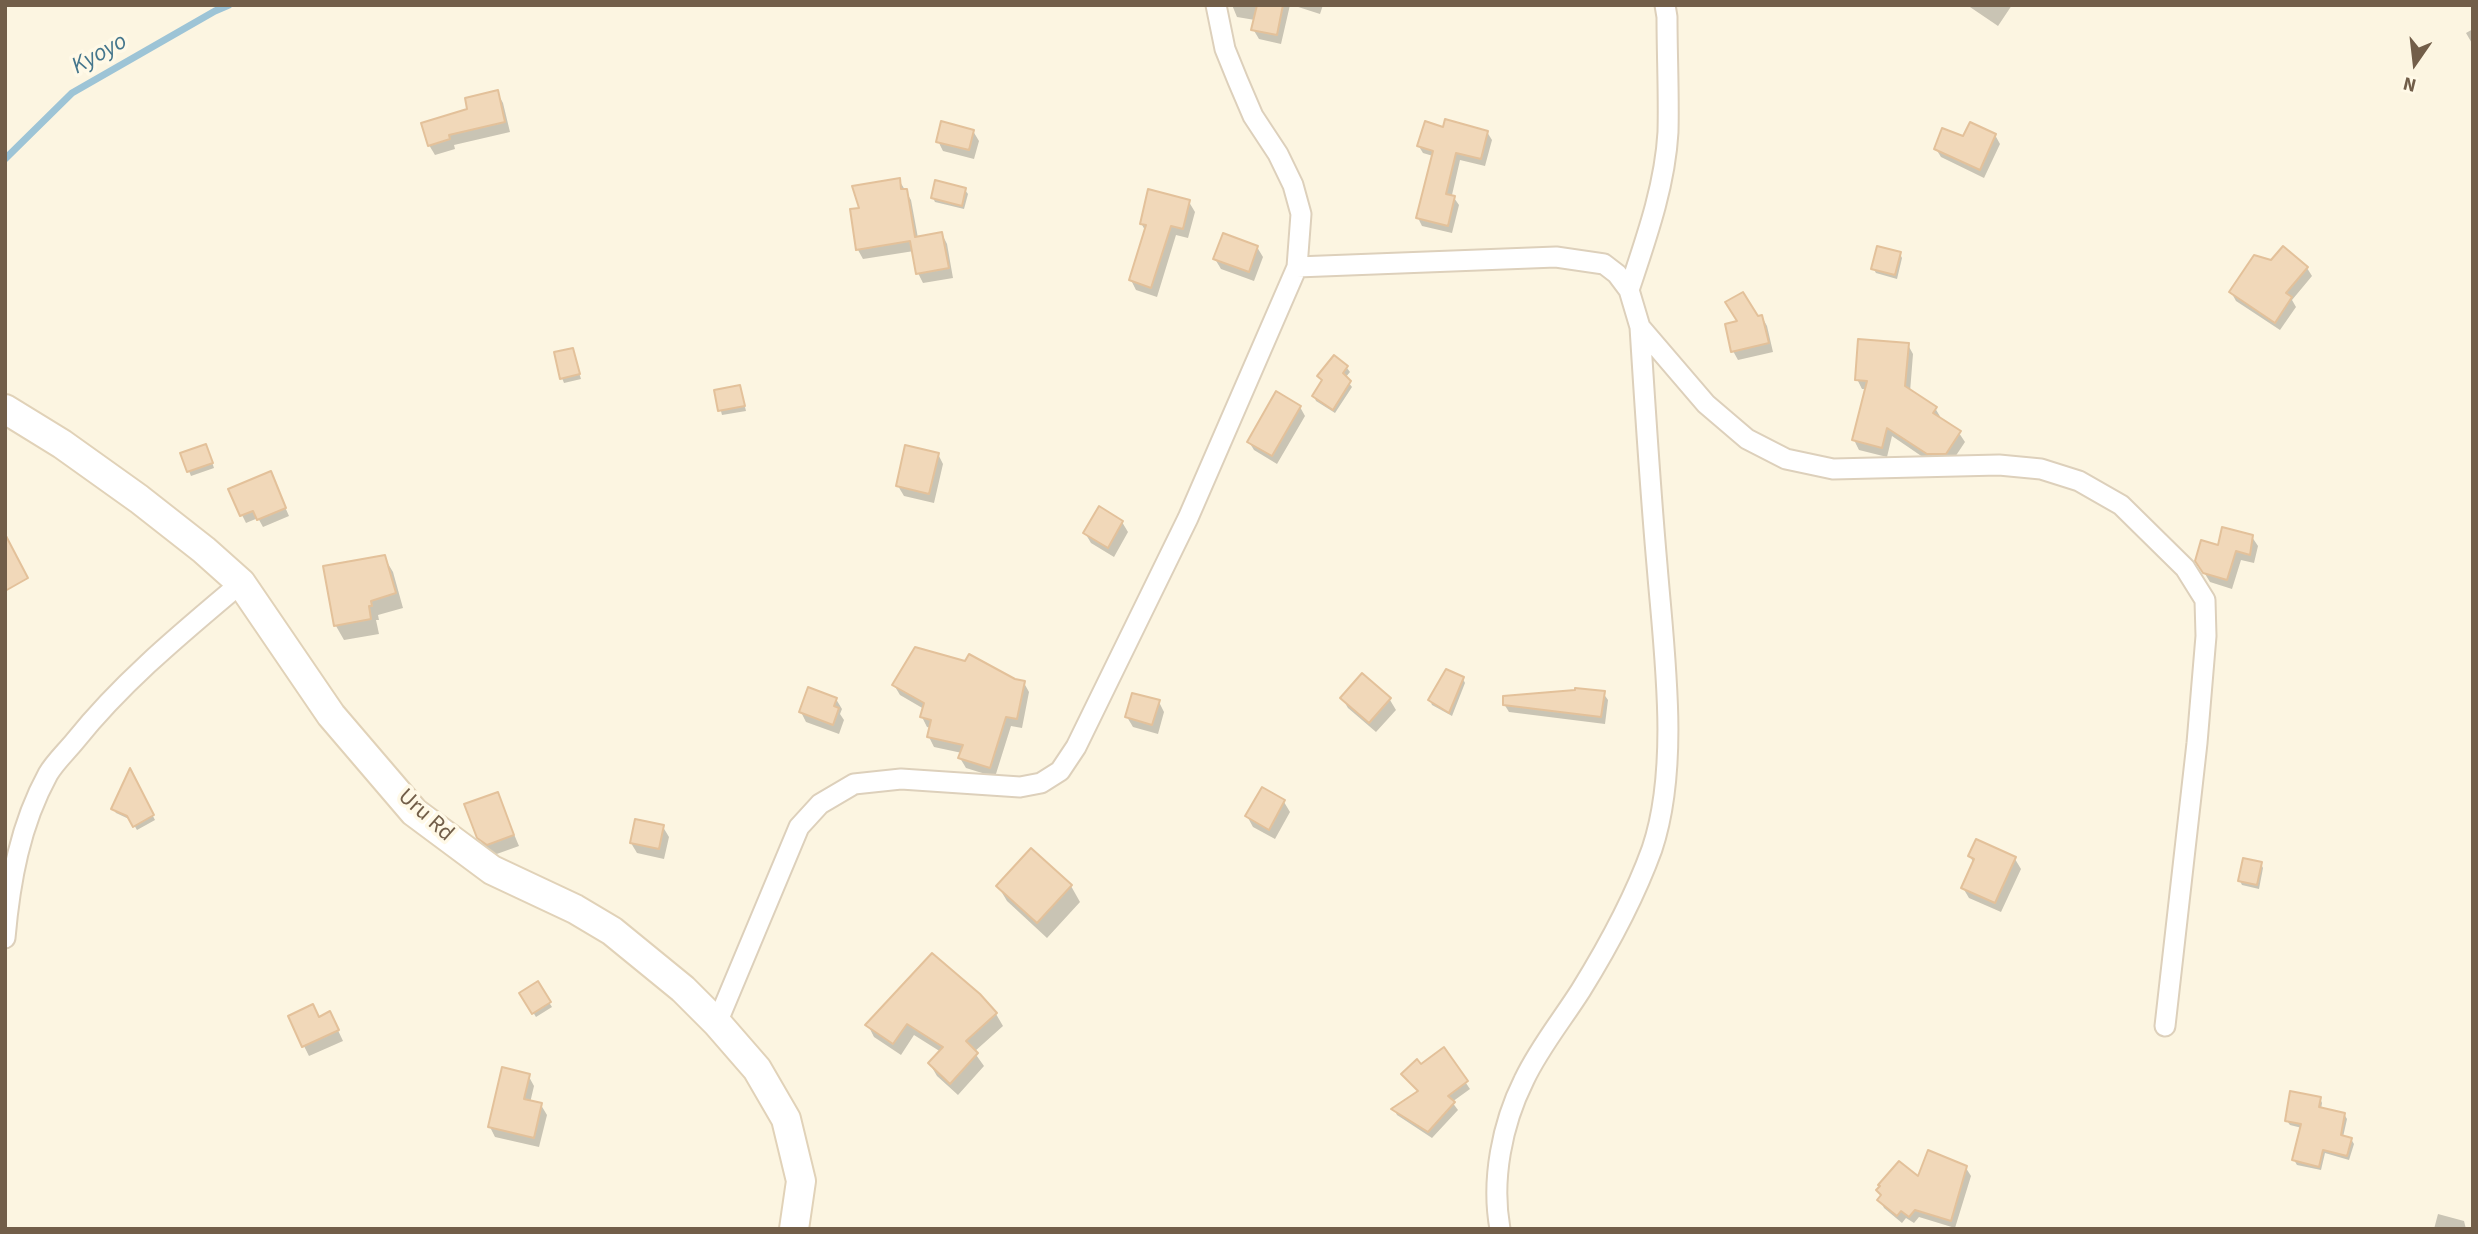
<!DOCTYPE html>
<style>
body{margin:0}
#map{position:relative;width:2478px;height:1234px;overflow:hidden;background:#fcf5e1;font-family:"Source Sans 3",sans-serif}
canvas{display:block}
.frame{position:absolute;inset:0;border:7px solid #725e49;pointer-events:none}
.north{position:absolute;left:2380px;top:28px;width:70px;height:70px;-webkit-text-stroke:5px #fff9e7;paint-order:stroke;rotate:194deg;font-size:19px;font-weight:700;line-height:28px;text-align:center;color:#725e49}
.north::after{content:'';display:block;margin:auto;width:24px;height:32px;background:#725e49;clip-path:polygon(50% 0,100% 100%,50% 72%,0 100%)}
</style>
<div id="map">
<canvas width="2478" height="1234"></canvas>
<div class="frame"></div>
<div class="north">N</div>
</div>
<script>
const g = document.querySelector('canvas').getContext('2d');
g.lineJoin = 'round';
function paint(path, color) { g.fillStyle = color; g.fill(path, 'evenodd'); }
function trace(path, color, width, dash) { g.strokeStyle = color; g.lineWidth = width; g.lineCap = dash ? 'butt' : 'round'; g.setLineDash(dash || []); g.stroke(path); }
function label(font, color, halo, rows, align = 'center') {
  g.font = font + ' "Source Sans 3",sans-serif'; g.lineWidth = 7; g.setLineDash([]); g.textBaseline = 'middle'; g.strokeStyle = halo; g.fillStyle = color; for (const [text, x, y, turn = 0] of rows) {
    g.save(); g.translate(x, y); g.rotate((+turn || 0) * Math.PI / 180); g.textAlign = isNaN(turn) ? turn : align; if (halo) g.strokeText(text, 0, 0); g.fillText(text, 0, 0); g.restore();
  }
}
const shadow = new Path2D(`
 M1232,5H1290L1281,44L1259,39L1253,29L1255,20L1237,17Z
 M1292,5H1323L1320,14Z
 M1967,5H2012L1998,26Z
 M2473,29V45L2466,33Z
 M497,92L503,103L510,132L454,145L455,149L435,155L429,145L469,110Z
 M1444,129L1487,132L1492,140L1485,166L1460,160L1452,195L1459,205L1452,233L1422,226L1418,218L1433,156L1423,153L1418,145Z
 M973,131L979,141L974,159L943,151L938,141Z
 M1995,135L2000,144L1984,178L1941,157L1936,149Z
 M899,180L911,200L918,238L942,234L947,244L953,278L923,283L918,273L914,251L863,259L858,250L861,209Z
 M965,190L968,194L964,209L935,202L933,198Z
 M1189,202L1195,212L1188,238L1176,235L1157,297L1136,290L1131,280L1146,232L1141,223Z
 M1257,247L1263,257L1254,281L1221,269L1215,259Z
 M1900,254L1902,258L1897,279L1876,273L1873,268Z
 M2307,268L2312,276L2292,300L2296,307L2280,330L2236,301L2231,292Z
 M1762,317L1767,326L1773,352L1738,360L1733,351L1757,318Z
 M1908,345L1913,354L1910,392L1935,408L1941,418L1940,420L1959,433L1965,442L1951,463L1933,464L1892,436L1887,457L1859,450L1854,440L1866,389H1862L1857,379Z
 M572,350L581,379L564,383L562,378Z
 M1334,358L1347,368L1350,372L1345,378L1352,387L1335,413L1316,401L1314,396L1323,382L1319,376Z
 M740,387L746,411L722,415L716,392Z
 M1300,407L1305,416L1277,464L1254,450L1249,442Z
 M208,450L214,468L191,476L182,454Z
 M938,454L943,464L934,503L904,496L898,486Z
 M270,473L289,516L263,527L258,518L246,523L242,515Z
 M1122,522L1128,532L1114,557L1091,543L1085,533Z
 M2252,537L2258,546L2254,563L2241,560L2232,589L2210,582L2197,561L2219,547Z
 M384,557L393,572L403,608L378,615L379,620H376L379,634L344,640L336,626L325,568Z
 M966,663L1024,683L1029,692L1022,728L1011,726L995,777L966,768L960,758L962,753L934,747L929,737L931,728L927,727L922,717L924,709L900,695L894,685Z
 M1362,675L1390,700L1396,710L1376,732L1348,708L1342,698Z
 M1463,679L1465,683L1452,716L1432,705L1430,700Z
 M1603,693L1608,700L1605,724L1509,712L1504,704Z
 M836,699L842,709L840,714L844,720L839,734L806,722L801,712Z
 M1159,702L1164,712L1158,734L1133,727L1127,717Z
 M132,775L155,820L137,830L131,820L116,813L113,809Z
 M1263,789L1284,802L1290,812L1275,839L1253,827L1247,816Z
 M497,794L519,846L494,855L485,848L478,837Z
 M663,827L669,837L664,859L637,853L631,843Z
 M1031,850L1071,886L1080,902L1047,938L1007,901L998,886Z
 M1970,856L2015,859L2021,869L2001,912L1969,898L1963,888L1974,864Z
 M2261,864L2263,868L2259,889L2242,885L2240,881Z
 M537,984L552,1007L536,1017L521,993Z
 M979,996L996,1014L1003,1026L974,1052L984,1066L958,1095L937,1076L930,1064L941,1052L914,1035L901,1055L874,1037L868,1025Z
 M319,1019L335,1024L343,1041L309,1056L304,1046Z
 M1443,1049L1470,1089L1452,1102L1458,1110L1432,1138L1397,1115L1394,1109L1419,1093L1403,1074L1421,1066Z
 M528,1075L534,1086L530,1103L541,1105L547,1115L539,1147L495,1137L490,1127Z
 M2320,1098L2322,1103L2321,1109L2344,1114L2347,1119L2343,1137L2351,1139L2354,1144L2349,1160L2325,1153L2321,1170L2297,1165L2294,1160L2302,1128L2290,1125L2287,1121Z
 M1966,1168L1971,1176L1955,1228L1919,1217L1914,1223L1906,1218L1902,1223L1884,1208L1880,1200L1882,1198L1878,1191Z
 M2438,1214L2464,1221L2466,1229H2434Z`);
const stream = new Path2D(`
 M5,159L72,93L215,11L229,5`);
const building = new Path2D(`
 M1257,5H1283L1277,35L1251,30Z
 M498,90L505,122L449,135L450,139L428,146L421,123L467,109L465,98Z
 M1445,119L1488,131L1481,159L1456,153L1446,194L1455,196L1448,226L1416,218L1433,151L1417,146L1425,121L1443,127Z
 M941,121L974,130L969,150L936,142Z
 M1970,122L1996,134L1980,170L1934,149L1942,128L1963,136Z
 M900,178L901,189H907L915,237L942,232L949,268L916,274L910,241L856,250L850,209L859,208L852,186Z
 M935,180L966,188L962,206L931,198Z
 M1148,189L1190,200L1183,229L1171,226L1151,288L1129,280L1146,225L1140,224Z
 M1223,233L1258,246L1249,272L1213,259Z
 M1877,246L1901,252L1895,275L1871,269Z
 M2283,246L2308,267L2286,293L2292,297L2275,323L2229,292L2254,255L2271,260Z
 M1743,292L1758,316L1762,315L1769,343L1731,352L1725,324L1737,321L1725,302Z
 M1858,339L1909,343L1905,386L1937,407L1933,413L1961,431L1946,454H1927L1887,428L1882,448L1852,440L1867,381L1855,380Z
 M573,348L580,374L560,379L554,352Z
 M1334,355L1348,366L1343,373L1351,381L1333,410L1312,396L1322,380L1317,376Z
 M740,385L745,406L718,411L714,390Z
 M1276,391L1301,406L1272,456L1247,442Z
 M206,444L213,463L187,472L180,453Z
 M905,445L939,453L929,494L896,486Z
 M271,471L286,508L257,520L253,511L240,516L228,489Z
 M1099,506L1123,521L1108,548L1083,533Z
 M2222,527L2253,535L2250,555L2236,551L2227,580L2203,573L2195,561L2201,540L2218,545Z
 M5,534L28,578L5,591Z
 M385,555L396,593L371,601L372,606H369L371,619L334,626L323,566Z
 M915,647L965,661L969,654L1015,679L1025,681L1017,719L1006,717L990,768L958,758L963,745L927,737L931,720L920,717L924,703L892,685Z
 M1446,669L1464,677L1449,713L1428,700Z
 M1362,673L1391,698L1369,723L1340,698Z
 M808,687L837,698L834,706L839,708L833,725L799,712Z
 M1575,688L1605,691L1601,717L1503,705V696L1575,690Z
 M1132,693L1160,700L1152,725L1125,717Z
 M130,768L154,815L133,827L127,816L111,809Z
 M1262,787L1285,800L1269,830L1245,816Z
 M498,792L514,835L487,845L477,838L464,804Z
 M635,819L664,825L659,849L630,843Z
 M1976,839L2016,857L1995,903L1961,888L1974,859L1968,856Z
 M1031,848L1072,885L1037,923L996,886Z
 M2243,858L2262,862L2257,885L2238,881Z
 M932,953L980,994L997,1013L966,1041L978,1053L950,1084L928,1063L943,1047L907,1024L893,1044L865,1025Z
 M538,981L551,1002L532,1014L519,993Z
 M313,1004L319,1017L330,1011L339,1030L302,1047L288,1016Z
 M1444,1047L1468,1081L1448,1096L1455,1102L1428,1132L1391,1109L1418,1091L1401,1074L1417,1059L1421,1064Z
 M502,1067L530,1074L524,1099L542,1103L534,1138L488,1127Z
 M2290,1091L2321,1097L2319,1107L2345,1113L2341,1135L2352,1138L2347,1156L2323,1150L2319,1167L2292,1160L2301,1124L2285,1121Z
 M1928,1150L1967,1166L1951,1221L1915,1210L1909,1217L1901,1211L1897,1216L1877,1200L1881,1195L1876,1190L1880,1186L1878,1185L1899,1161L1918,1176Z`);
const street = new Path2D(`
 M1297,267L1556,257L1604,264L1617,274L1629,290L1640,327L1706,404L1747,439L1786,459L1833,469L1999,465L2041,469L2079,481L2121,505L2185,568L2205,600L2206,636L2197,743L2165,1026
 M1629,290C1646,239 1665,186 1668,132C1669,94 1667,55 1667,17L1665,5
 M5,938C10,881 20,825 48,774C55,762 66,752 75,741C123,681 183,632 241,583
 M717,1023L799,827L820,804L854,784L901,779L1020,787L1041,783L1060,771L1076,747L1188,518L1297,267L1301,214L1293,185L1278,154L1253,116L1238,81L1225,49L1216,5
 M1500,1229C1491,1180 1502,1124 1524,1080C1539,1048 1562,1020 1581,990C1607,948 1635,896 1652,849C1680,766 1664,652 1657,565C1650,486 1645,407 1640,327`);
const secondary = new Path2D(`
 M5,409L62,444L139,499L204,550L241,583L331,715L414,812L492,870L575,909L612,931L683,989L717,1023L757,1069L786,1119L801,1181L794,1229`);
const streetNames = [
 ["Uru Rd",425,816,42]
];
const waterNames = [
 ["Kyoyo",100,55,-29]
];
paint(shadow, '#0003');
trace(stream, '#9dc4d6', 7);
paint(building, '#f1d8b9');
trace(building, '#e3c19a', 2);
trace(street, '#ddd0bb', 23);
trace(secondary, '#e1d2b8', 32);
trace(street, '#fff', 19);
trace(secondary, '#fff', 28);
label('23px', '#725e49', '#fff9e7', streetNames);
label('italic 24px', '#45768c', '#fff9e7', waterNames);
</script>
